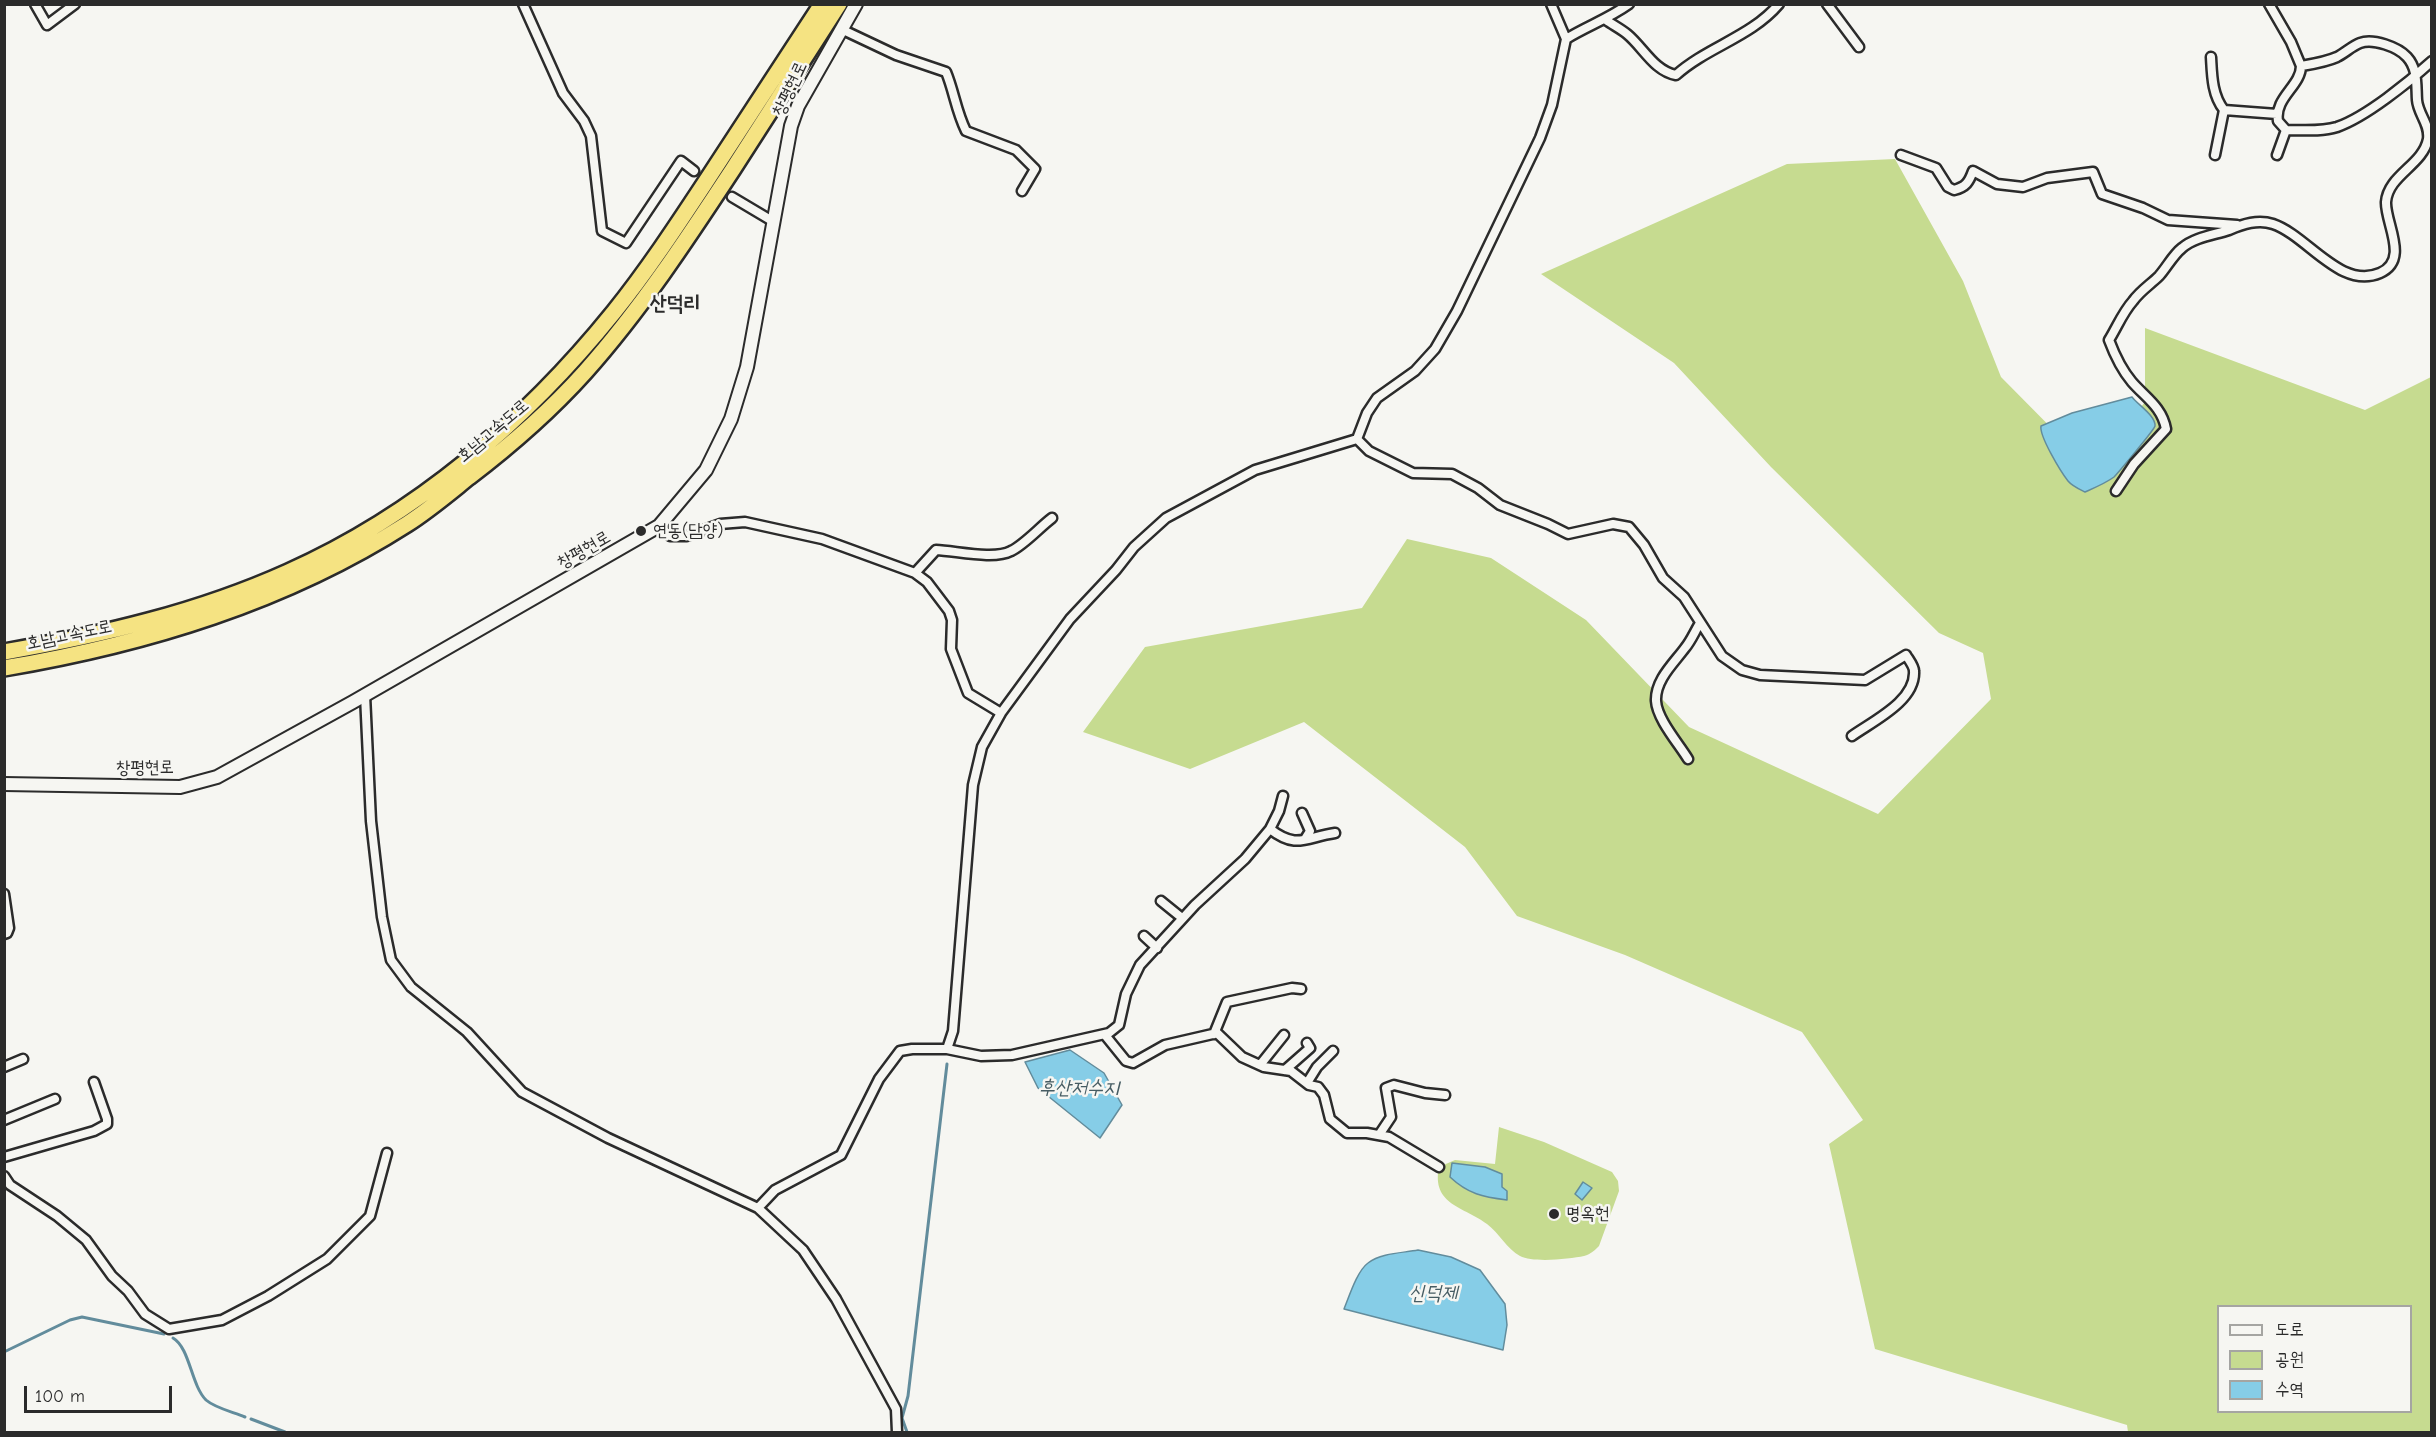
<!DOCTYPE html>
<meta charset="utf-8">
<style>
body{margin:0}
#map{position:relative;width:2436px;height:1437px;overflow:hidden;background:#f6f6f2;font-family:"Comic Neue","Poor Story",sans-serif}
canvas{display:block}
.frame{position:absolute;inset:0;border:6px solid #2b2b2b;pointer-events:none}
.legend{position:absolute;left:2217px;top:1305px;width:195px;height:108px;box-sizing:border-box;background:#f6f6f2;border:2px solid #a5a5a2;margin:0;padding:8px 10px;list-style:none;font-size:18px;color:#2b2b2b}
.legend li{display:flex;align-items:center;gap:12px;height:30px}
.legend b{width:30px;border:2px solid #a5a5a2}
.scale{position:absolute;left:24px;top:1386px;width:148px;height:27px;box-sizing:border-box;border:3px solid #2b2b2b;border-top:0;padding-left:8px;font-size:18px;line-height:21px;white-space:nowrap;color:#2b2b2b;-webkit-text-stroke:4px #f6f6f2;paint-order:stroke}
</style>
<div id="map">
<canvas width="2436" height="1437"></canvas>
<div class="frame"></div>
<ul class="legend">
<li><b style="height:8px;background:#f6f6f2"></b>도로</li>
<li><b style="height:16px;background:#c6db90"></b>공원</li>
<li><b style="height:16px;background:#86cde7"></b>수역</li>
</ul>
<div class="scale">100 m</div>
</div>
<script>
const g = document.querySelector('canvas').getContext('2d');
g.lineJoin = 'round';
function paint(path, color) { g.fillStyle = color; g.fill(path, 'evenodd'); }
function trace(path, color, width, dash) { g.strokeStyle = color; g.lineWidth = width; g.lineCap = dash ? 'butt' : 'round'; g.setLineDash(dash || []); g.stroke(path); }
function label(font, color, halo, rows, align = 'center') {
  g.font = font + ' "Comic Neue","Poor Story",sans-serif'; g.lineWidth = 5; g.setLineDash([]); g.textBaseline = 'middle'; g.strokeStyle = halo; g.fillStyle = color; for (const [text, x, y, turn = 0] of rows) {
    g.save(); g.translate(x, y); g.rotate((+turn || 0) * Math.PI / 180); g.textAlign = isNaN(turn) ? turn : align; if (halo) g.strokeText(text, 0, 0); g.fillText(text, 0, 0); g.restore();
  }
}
const green = new Path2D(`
 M1895,159L1963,281L2001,377L2091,468L2145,402V328L2365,410L2431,377V1432H2128L2127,1425L1875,1349L1829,1144L1863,1120L1802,1032L1625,955L1517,916L1465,847L1304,722L1190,769L1083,732L1145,647L1362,608L1407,539L1491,558L1586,620L1689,727L1878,814L1991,699L1983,653L1939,633L1771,467L1674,363L1541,274L1787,164ZM2218,1306H2410V1412H2218Z
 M1499,1127L1544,1142L1612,1172L1618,1181L1619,1191L1599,1246C1595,1250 1591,1254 1584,1256C1570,1259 1533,1263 1520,1256C1507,1249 1499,1233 1487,1224C1465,1207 1431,1205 1439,1167L1455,1160L1495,1164Z`);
const water = new Path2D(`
 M2132,397C2138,405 2156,416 2155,426C2154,430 2118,473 2114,477C2106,483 2094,488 2085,492C2079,489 2072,486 2068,481C2061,472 2039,436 2041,426L2072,413Z
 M1070,1050L1104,1073L1122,1105L1100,1138L1038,1088L1025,1062Z
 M1452,1163L1485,1167L1502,1174V1187L1507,1191V1200C1483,1197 1468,1194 1450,1177Z
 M1583,1182L1592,1188L1582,1200L1575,1194Z
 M1418,1250L1451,1257L1480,1270L1505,1304L1507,1325L1503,1350L1344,1309C1349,1297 1357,1271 1368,1263C1381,1253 1402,1253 1418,1250Z`);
const stream = new Path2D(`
 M173,1338C190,1348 191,1385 206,1400C215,1408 233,1412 245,1417
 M4,1352L70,1320L82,1317L164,1334
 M251,1419L285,1432
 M907,1432L902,1418L908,1396L947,1064`);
const minorTunnel = new Path2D(`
 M694,171L732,197`);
const minor = new Path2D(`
 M35,4L47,25L75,4
 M523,4L563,93L584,121L591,136L602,231L626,243L681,161L694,171
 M1827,4L1859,47
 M1606,20C1613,25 1621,29 1627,34C1643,47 1654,71 1676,75C1707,47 1751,37 1779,4
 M841,29L896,55L946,72C954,91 956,111 966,131L1016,150L1035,169L1022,191
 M1566,39C1587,26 1608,19 1629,4
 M2211,57C2212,75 2212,95 2224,110L2277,114
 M2301,66C2301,86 2274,98 2278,121L2286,130C2302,130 2321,132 2337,127C2366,117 2409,82 2432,61
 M1901,155L1936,168L1948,187L1954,190C1966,187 1969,182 1973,171L1997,184L2023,187L2047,178L2093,172L2102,194L2143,208L2168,220L2237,225
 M2215,155L2224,110
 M2277,155L2286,130
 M732,197L774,222
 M1357,439L1369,451L1413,473L1452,474L1478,488L1500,505L1548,524L1568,534L1613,524L1629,527L1644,545L1663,578L1684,597L1722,656L1742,670L1760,675L1865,680L1906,655C1909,660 1914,666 1914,671C1916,701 1873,721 1852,736
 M2116,491L2134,464L2166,429C2162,407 2146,398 2132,382C2121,369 2115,356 2109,340C2117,327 2123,312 2133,301C2140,291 2151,284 2159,276C2167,267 2173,255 2182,248C2195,237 2214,235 2229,230C2243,224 2258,219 2273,224C2308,236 2340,290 2380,273C2410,260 2385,223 2386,202C2388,175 2423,165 2428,139C2430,124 2418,114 2417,100C2416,85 2418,69 2407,57C2398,47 2373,38 2360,43C2352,46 2345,53 2337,57C2326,62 2313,64 2301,66L2291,42L2269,4
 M659,526L670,536H687L720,524L745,522L822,539L915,573L936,550C957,551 994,560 1011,551C1024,545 1040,527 1052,518
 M915,573L927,582L949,611L952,620L951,649L968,693L1001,713
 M365,695L371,821L382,917L391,960L411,987L467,1032L522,1092L608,1138L758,1208L803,1250L836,1299L896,1409L897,1432
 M1688,759C1679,744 1657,719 1656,701C1655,680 1674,663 1685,648C1691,641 1695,631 1700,623
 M1302,813L1310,831L1305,839
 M1270,829C1297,850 1306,837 1335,833
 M4,894L9,928L7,933L4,934
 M1161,901L1182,918
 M1144,936L1157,948
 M1214,1034L1227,1002L1292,988L1301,989
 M1105,1035L1126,1061L1133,1063L1165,1045L1217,1033L1242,1057L1264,1067L1291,1071L1309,1085L1318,1087L1324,1095L1330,1119L1347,1133H1367L1389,1137L1439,1167
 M947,1049L953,1031L973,785L982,747L1001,713L1070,619L1116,570L1134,547L1166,518L1255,470L1357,439L1367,413L1377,398L1415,371L1435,349L1457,311L1540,138L1552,105L1566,39L1551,4
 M1260,1065L1284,1035
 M4,1067L23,1059
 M1285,1070L1310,1048L1307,1043
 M1307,1083L1317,1067L1333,1051
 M4,1120L55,1099
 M1379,1135L1391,1117L1386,1088L1394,1085L1425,1093L1445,1095
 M4,1157L94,1131L107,1124V1119L94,1082
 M4,1176L10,1185L57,1216L86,1240L112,1276L128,1291L145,1314L169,1329L222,1320L268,1296L327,1259L370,1216L387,1153
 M758,1208L775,1190L841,1155L879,1079L900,1051L912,1049H947L981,1056L1012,1055L1109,1033L1119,1025L1126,994L1140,965L1195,905L1245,859L1270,829L1279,811L1283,796`);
const secondary = new Path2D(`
 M4,784L180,787L217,777L353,702L659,526L706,470L731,419L747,367L791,126L798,106L856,4`);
const motorway = new Path2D(`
 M4,652C101,635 197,613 288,572C416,515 526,421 614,312C647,271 676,227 705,183C744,124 783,64 822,4
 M4,668C146,644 285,602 407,524C429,510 449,493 469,477C511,445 550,411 585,372C641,309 687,239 733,169C768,114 804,59 839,4`);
const markers = [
 [641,531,6,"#2b2b2b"],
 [1554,1214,6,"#2b2b2b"]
];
const streetNames = [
 ["창평현로",790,89,-65],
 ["호남고속도로",493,431,-40],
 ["창평현로",584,550,-30],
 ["호남고속도로",69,635,-12],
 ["창평현로",145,768,-1]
];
const poiNames = [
 ["연동(담양)",653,531],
 ["명옥헌",1566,1214]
];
const waterNames = [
 ["후산저수지",1079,1088],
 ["신덕제",1433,1293]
];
const quarterNames = [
 ["산덕리",675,304]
];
paint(green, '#c6db90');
paint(water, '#86cde7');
trace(water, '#628c9c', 1.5);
trace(stream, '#628c9c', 3);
trace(minorTunnel, '#cdcdca', 8, [8, 4]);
trace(minor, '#2b2b2b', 13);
trace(secondary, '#2b2b2b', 16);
trace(motorway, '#2b2b2b', 20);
trace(minor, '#f6f6f2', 8);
trace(secondary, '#f6f6f2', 12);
trace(motorway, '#f5e382', 15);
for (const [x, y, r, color] of markers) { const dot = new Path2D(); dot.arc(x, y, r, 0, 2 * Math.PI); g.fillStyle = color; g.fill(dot); trace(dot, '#f6f6f2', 2); }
label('18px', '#2b2b2b', '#f6f6f2', streetNames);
label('18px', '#2b2b2b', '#f6f6f2', poiNames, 'left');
label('italic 20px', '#465c63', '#f6f6f2', waterNames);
label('bold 21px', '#2b2b2b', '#f6f6f2', quarterNames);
</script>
